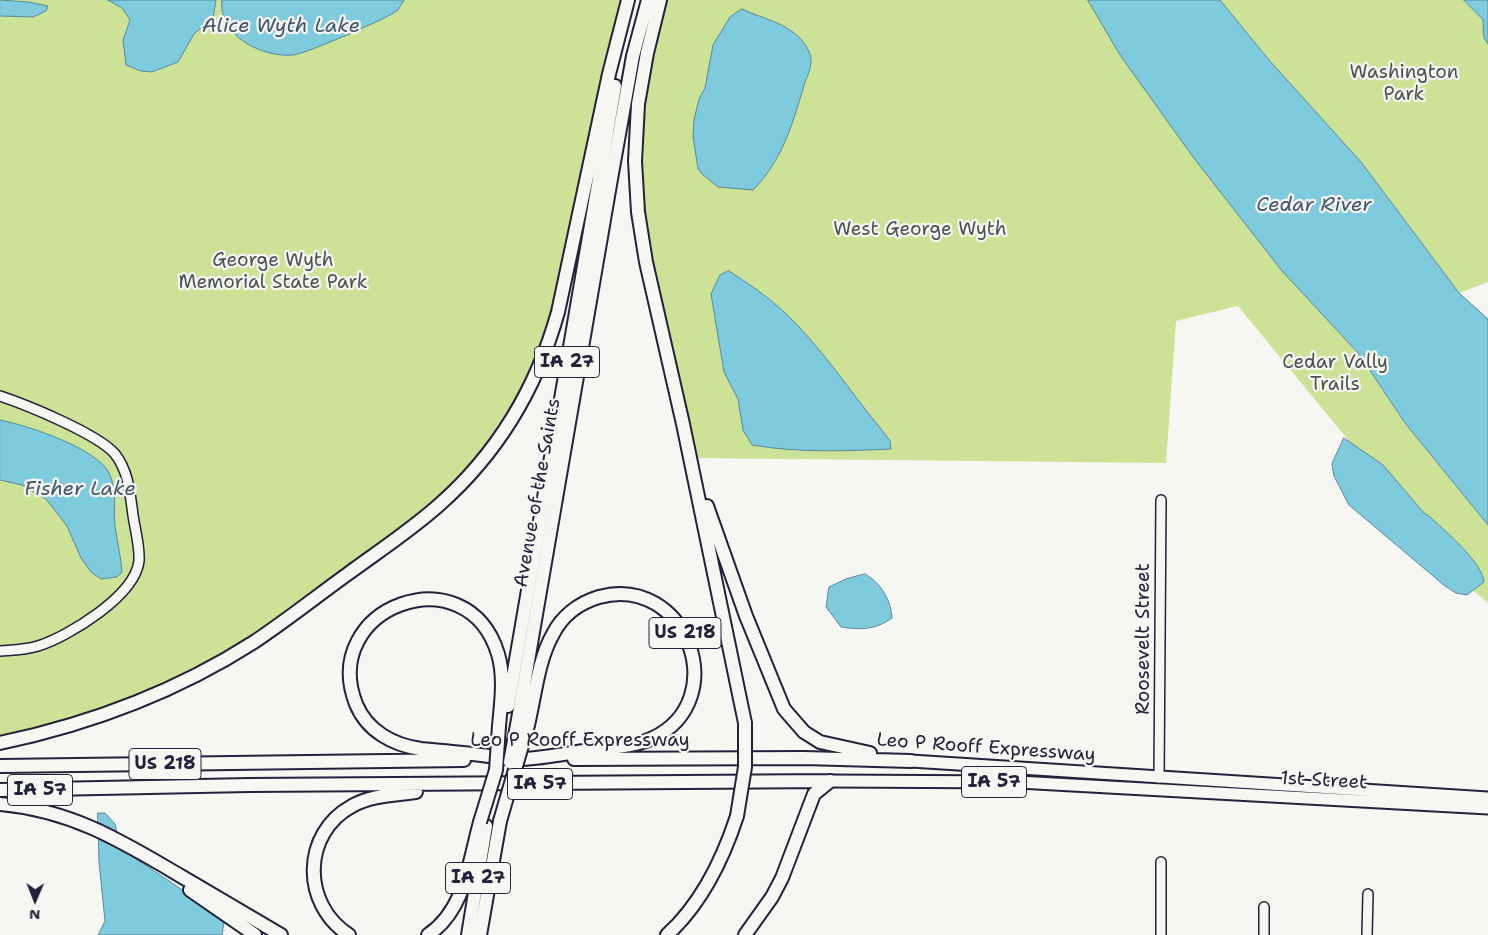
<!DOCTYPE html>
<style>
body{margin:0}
#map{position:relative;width:1488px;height:935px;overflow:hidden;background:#f6f6f2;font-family:"Shantell Sans",sans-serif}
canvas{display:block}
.north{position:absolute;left:10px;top:875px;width:50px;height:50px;-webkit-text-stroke:4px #f6f6f2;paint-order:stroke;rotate:181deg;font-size:14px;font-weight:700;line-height:20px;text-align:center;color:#22223b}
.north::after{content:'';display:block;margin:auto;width:18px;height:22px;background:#22223b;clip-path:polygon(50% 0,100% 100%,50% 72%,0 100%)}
</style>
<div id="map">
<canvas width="1488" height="935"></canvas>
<div class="north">N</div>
</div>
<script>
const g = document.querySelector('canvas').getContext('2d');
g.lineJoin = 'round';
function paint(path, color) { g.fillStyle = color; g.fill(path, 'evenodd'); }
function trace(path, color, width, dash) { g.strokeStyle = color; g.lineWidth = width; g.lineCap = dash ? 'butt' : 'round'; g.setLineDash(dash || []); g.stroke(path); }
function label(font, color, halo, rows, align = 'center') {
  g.font = font + ' "Shantell Sans",sans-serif'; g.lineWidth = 4.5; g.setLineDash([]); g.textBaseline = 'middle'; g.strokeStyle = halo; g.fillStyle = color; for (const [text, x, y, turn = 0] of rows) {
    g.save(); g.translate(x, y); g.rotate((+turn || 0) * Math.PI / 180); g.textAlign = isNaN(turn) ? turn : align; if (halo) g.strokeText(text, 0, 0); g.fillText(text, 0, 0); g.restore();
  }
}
const green = new Path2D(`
 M0,0H623C604,67 588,136 574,204C564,250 558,298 542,342C521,398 486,455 441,494C413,520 380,542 350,565C314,592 278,622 239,644C164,687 84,719 0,737Z
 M665,0H1120L1300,290L1359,354L1405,423L1488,525V603L1468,586L1238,306L1176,321L1166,463L693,458L636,188L638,104Z
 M1220,0H1488V282L1459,293L1361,162L1269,60Z`);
const water = new Path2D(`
 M0,0L29,2L48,6L46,11L33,17L0,16Z
 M108,0H216L213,18L194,34L178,62L152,72L141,71L126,65L123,40L130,20L122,8Z
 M222,0H404C402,3 400,7 398,10C389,18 305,54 293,55C262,58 217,35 222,0Z
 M1088,0H1220L1269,60L1361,162L1459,293L1488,319V525L1405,423L1359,354L1282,271L1193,157L1120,55Z
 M1464,0H1488V44L1484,38L1483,20Z
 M742,9C765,20 791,23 806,46C817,63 807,73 803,89C792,126 781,162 753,190L718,187L702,174L698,169L693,136L694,120L699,99L705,88L713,45L730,17Z
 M729,271C747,283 766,295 782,310C820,345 848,389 881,429L890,441L891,449C845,451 798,453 752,445L743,430L738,399L724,372L711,294L720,275Z
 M0,420C26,425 97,448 109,473C118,492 113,507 115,526C117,541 121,556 122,572L117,577L101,579L91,572L81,558L67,526L46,499L22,485L0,480Z
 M1344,438L1383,465L1424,513L1429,516C1444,530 1483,563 1484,582L1467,595L1456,593L1445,586L1349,505L1334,476L1332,464Z
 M865,574C881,583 891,600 892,618C875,630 861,630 841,627L826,607L829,587L846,579Z
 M98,813H105L115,824L120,848L212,910L224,922L222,935H98L105,921L99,862Z`);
const minor = new Path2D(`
 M0,396C27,405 98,434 115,454C129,472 130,494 133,515C135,530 140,546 139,561C135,596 69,636 38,646C25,650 13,650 0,651
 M1159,778L1161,500
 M1161,862V935
 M1264,935V907
 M1367,935L1368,894`);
const major = new Path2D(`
 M911,761L1488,798
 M830,781L1018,782L1488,808`);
const highway = new Path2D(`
 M660,0L647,53L638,104L635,161L638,212L646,262L683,424L745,723
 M707,506L746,616L784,709L804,732L820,742L870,753
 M508,706L615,86
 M517,725L611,179L633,56L648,0
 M499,726C501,703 505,677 498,654C467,552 318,607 356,704C367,731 393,745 421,749C443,751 466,753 489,756C500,757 512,760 522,759C547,758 573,752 598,749C616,747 636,746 653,738C734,699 685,573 599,597C579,603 562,616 553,634C538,660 535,696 528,725
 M0,743C90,724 176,692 254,642C287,620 317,596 349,573C379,551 411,530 439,505C498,453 537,387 558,312L609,74L628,0
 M574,759L804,758L911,761
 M0,766L464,760
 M0,790L249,785L830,781
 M0,804C70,810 120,840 179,875C213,895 247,915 281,935
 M190,890L255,935
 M349,935C301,904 302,833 352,806C371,795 395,795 416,792
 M428,935C465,910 469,862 480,822
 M468,935L486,826
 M480,935L500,821
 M667,935C701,904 723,859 737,816
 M745,935L772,897L782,878L814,794L830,781`);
const highwayBridge = new Path2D(`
 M510,762L517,725
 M737,816L745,767V723
 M500,821L528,725
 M480,822L496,770L499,726`);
const shields = [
 [567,362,65],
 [685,633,72],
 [165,764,72],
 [994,782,65],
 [540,784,65],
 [40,790,65],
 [478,878,65]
];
const shieldNames = [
 ["IA 27",567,362],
 ["US 218",685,633],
 ["US 218",165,764],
 ["IA 57",994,782],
 ["IA 57",540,784],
 ["IA 57",40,790],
 ["IA 27",478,878]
];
const parkNames = [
 ["Washington",1404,73],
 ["Park",1404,95],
 ["West George Wyth",920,230],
 ["George Wyth",273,261],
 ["Memorial State Park",273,283],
 ["Cedar Vally",1335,363],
 ["Trails",1335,385]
];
const streetNames = [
 ["Avenue of the Saints",538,493,-80],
 ["Roosevelt Street",1144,639,-90],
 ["Leo P Rooff Expressway",580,741],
 ["Leo P Rooff Expressway",986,748,4],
 ["1st Street",1324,781,3]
];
const waterNames = [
 ["Alice Wyth Lake",281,27],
 ["Cedar River",1314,206],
 ["Fisher Lake",80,490]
];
paint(green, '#cce297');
paint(water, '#7fcbde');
trace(water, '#5a879d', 1);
trace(minor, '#22223b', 12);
trace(major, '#22223b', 15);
trace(highway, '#22223b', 16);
trace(minor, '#f6f6f2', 9);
trace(major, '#f6f6f2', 11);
trace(highway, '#f6f6f2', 12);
trace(highwayBridge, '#22223b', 16, []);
trace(highwayBridge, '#f6f6f2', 12);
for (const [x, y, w] of shields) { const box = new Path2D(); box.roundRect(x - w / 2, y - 15.5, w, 31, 4); g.fillStyle = '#f6f6f2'; g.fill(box); trace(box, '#22223b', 1); }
label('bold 18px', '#22223b', null, shieldNames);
label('19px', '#4c5252', '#f6f6f2', parkNames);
label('19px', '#22223b', '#f6f6f2', streetNames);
label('italic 20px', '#3e556c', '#f6f6f2', waterNames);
</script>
